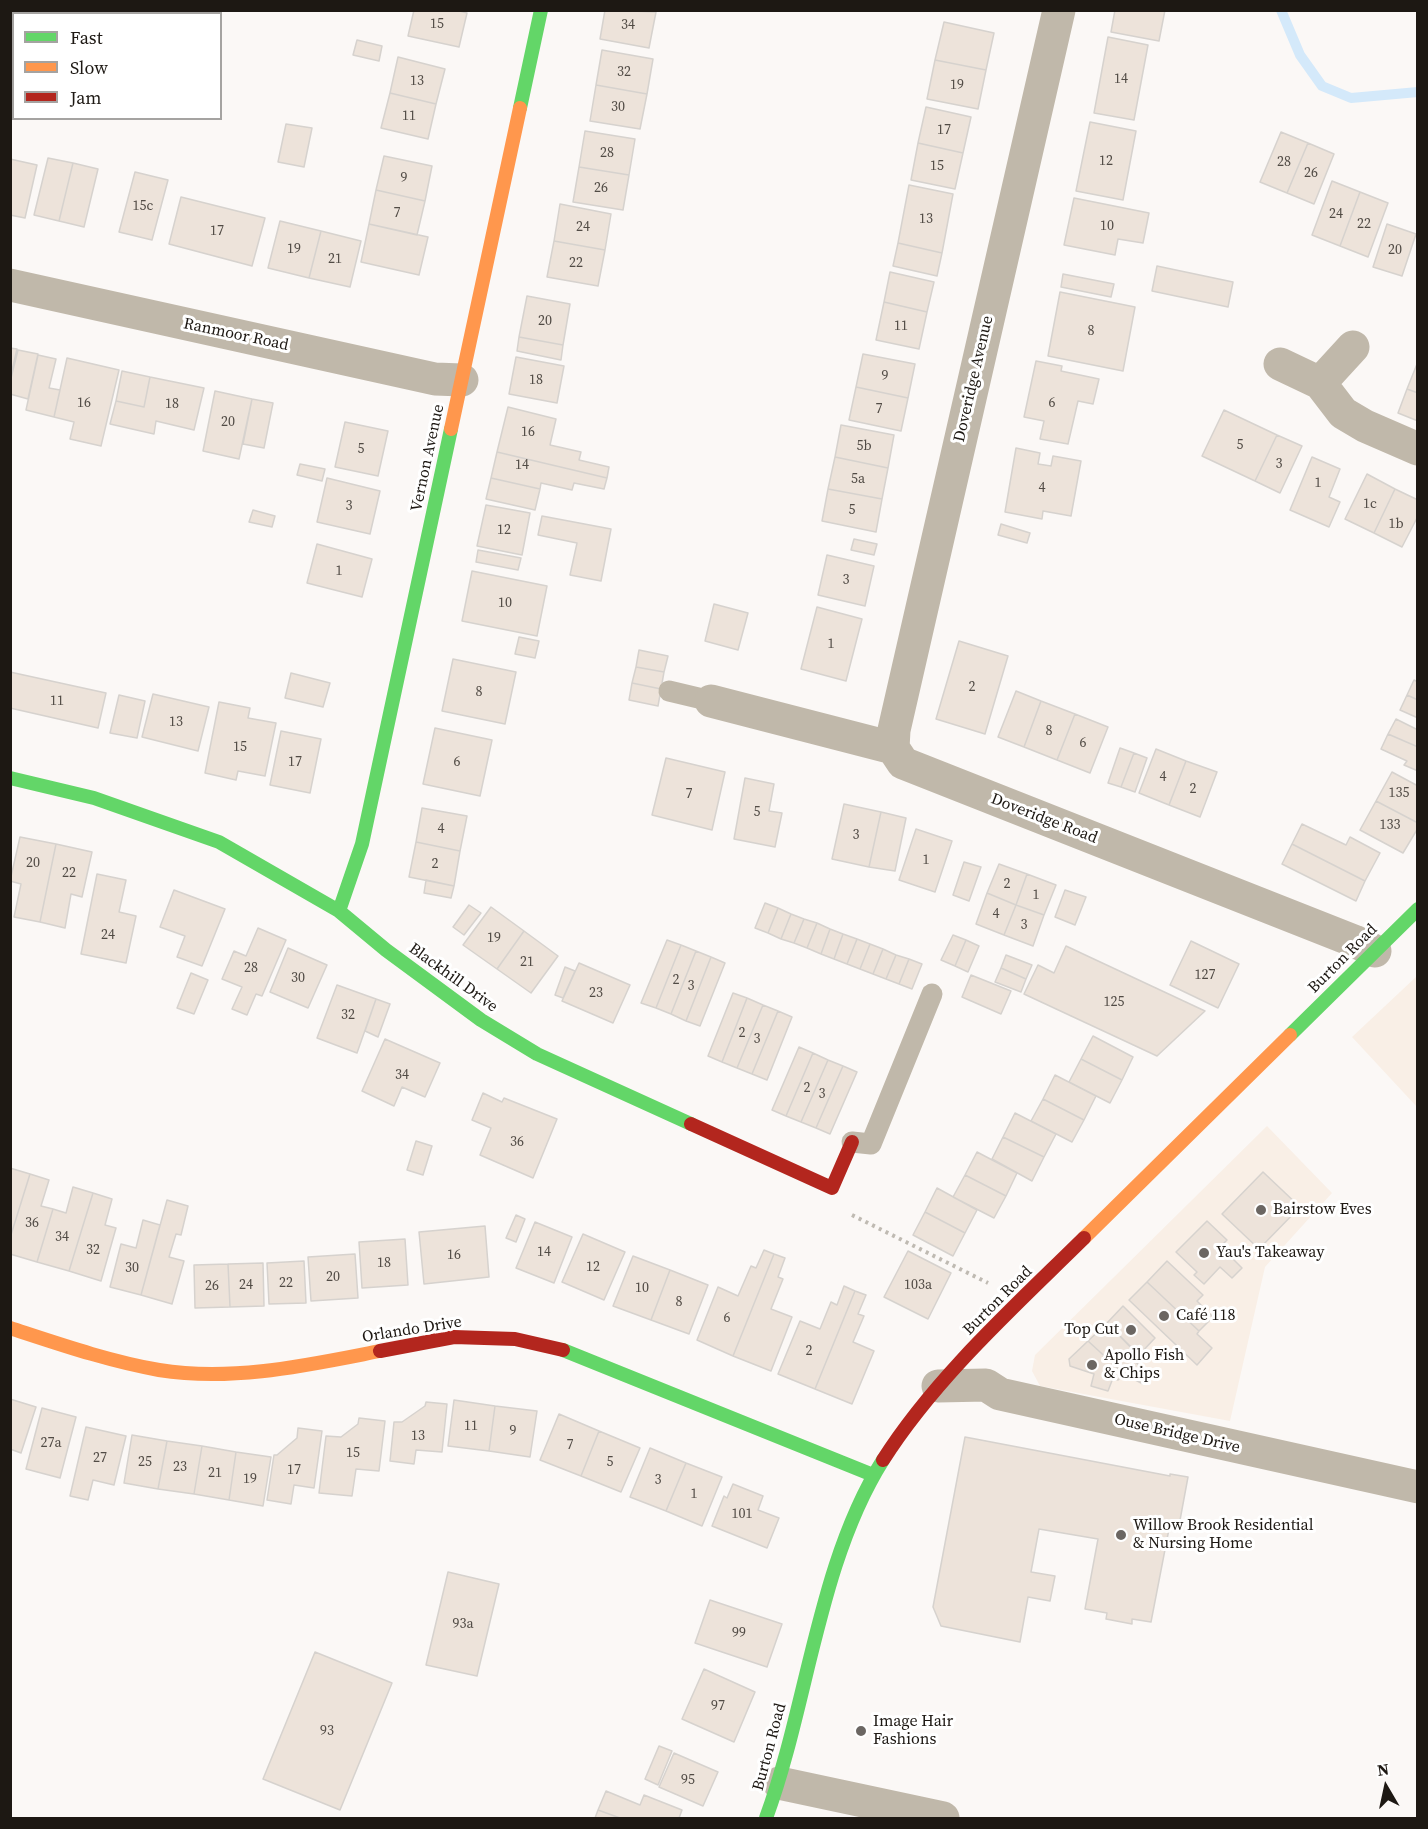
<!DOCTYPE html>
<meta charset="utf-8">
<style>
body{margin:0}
#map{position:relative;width:1428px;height:1829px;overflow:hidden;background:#fbf8f6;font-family:"Source Serif 4",serif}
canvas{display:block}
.frame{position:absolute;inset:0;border:12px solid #1d1813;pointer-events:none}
.legend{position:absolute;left:12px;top:12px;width:210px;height:108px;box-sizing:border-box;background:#fff;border:2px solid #a5a3a1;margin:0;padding:8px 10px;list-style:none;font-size:18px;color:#1d1813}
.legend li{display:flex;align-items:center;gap:12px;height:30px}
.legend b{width:30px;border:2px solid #a5a3a1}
.north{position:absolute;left:1356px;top:1757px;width:60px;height:60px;-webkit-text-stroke:4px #fff;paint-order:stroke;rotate:351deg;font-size:16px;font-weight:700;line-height:24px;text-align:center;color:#1d1813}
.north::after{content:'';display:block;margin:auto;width:21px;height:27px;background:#1d1813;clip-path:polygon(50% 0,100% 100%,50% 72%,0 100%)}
</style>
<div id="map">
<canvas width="1428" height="1829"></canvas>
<div class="frame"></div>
<ul class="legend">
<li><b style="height:8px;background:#63d668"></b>Fast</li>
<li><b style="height:8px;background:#ff974d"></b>Slow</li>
<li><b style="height:8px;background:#b3261e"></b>Jam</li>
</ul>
<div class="north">N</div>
</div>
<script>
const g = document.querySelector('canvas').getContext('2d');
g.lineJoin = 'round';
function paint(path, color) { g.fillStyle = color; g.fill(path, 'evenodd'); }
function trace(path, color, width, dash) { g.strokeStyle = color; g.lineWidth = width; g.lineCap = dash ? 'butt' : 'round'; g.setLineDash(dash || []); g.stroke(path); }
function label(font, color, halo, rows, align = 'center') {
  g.font = font + ' "Source Serif 4",serif'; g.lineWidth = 6; g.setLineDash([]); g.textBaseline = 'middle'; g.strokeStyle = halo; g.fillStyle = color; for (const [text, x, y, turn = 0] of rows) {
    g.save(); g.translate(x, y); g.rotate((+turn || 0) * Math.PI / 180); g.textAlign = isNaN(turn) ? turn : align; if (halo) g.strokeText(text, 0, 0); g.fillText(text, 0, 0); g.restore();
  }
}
const built = new Path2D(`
 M1417,976V1107L1352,1037Z
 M1267,1126L1332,1193L1265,1267L1230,1421L1040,1386L1032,1371L1035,1355Z`);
const stream = new Path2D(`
 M1281,10L1300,55L1322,86L1351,98L1418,92`);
const building = new Path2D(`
 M414,10H456L467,13L459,47L408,36Z
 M605,10L656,12L649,48L600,39Z
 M1115,10H1165L1159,41L1111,32Z
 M944,22L994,33L986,70L935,60Z
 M1108,37L1148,45L1134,120L1094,113Z
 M357,40L382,46L379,61L353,55Z
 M602,50L653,59L647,94L596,85Z
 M398,57L445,69L436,104L390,93Z
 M935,60L986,70L978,109L927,99Z
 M596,85L647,94L640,129L590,121Z
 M390,93L436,104L428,139L381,128Z
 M926,107L971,117L963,153L918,143Z
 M1090,122L1136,131L1123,200L1076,191Z
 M286,124L312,128L304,167L278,162Z
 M585,131L635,139L629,175L579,167Z
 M1281,132L1308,143L1287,193L1260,182Z
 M918,143L963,153L955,189L911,180Z
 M1308,143L1334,154L1314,204L1287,193Z
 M384,156L432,166L425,201L376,190Z
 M48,158L73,163L59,221L34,215Z
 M10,159L37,165L25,218L10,215Z
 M73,163L98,169L84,227L59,221Z
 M579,167L629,175L623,210L573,202Z
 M135,172L168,180L152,240L119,232Z
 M1332,181L1360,192L1340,246L1312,235Z
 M909,185L953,194L942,253L898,243Z
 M376,190L425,201L417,235L369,224Z
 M1360,192L1388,203L1368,257L1340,246Z
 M181,197L265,218L252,266L169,244Z
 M1074,198L1149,213L1143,243L1118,239L1115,255L1064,245Z
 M560,204L611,214L605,250L554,241Z
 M280,221L321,231L309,278L268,268Z
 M369,224L428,237L419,275L361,262Z
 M1387,224L1416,234L1402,276L1373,267Z
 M321,231L361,241L350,287L309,278Z
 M554,241L605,250L598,286L547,277Z
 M898,243L942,253L937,276L893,266Z
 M1157,266L1233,282L1228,307L1152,291Z
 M890,272L934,282L927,312L884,302Z
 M1063,274L1114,284L1111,297L1061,287Z
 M1060,292L1135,307L1123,371L1048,356Z
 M527,296L570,304L563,345L519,337Z
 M884,302L927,312L919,349L876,340Z
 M519,337L563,345L561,360L517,351Z
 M10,348L17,349L10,379Z
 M18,350L38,354L28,399L10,394V382Z
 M863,354L915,364L908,398L856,387Z
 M38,355L56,359L49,388L60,390L54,417L26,410Z
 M516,357L564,366L557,403L509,394Z
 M67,358L119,370L101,446L70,439L74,422L54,417Z
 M1036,361L1062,366L1061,371L1099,379L1093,404L1078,401L1068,444L1040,439L1044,421L1024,417Z
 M1417,364L1418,365V393L1407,389Z
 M122,371L150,377L144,407L116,401Z
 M150,377L204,388L194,430L156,421L154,434L110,424L116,401L144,407Z
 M856,387L908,398L901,431L849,420Z
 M1407,389L1418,393V421L1398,413Z
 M215,391L252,399L239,459L203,451Z
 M252,399L273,403L264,448L243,444Z
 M508,407L556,419L550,445L581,452L579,460L609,467L607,478L497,452Z
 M1224,410L1277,435L1255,481L1202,456Z
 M345,422L388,431L378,476L335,467Z
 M841,425L894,435L888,468L835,457Z
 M1277,435L1302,446L1280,493L1255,481Z
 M1016,448L1040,453L1038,464L1051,466L1053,456L1081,461L1071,516L1043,511L1042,519L1005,512Z
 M497,452L607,478L604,489L574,483L572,490L541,483L540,489L491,478Z
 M835,457L888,468L882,499L828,489Z
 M1312,457L1340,469L1329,497L1340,502L1329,527L1290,510Z
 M300,464L325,469L322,481L297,475Z
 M1367,474L1395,489L1374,533L1345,519Z
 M327,478L380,491L370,534L317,522Z
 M491,478L540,489L535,510L486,499Z
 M828,489L882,499L876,532L822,521Z
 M1395,489L1418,500V516L1402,547L1374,533Z
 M486,505L530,513L522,555L477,546Z
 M253,510L275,516L272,527L249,522Z
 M542,516L611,529L601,581L570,575L577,543L538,535Z
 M1001,524L1030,533L1027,543L998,535Z
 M854,539L877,544L874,555L851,550Z
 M317,544L372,559L362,597L307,583Z
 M478,550L521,558L518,570L476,562Z
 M827,555L874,566L865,606L818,595Z
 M472,571L547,586L537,636L462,621Z
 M714,604L748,613L738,650L705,641Z
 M817,607L862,619L846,681L801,669Z
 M519,637L539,641L535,658L515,654Z
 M959,641L1008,656L985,734L936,719Z
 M639,650L668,656L664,672L636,667Z
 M453,659L516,672L505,724L442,711Z
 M636,667L664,672L661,689L632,683Z
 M10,672L106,693L98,728L10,708Z
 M291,673L330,683L323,707L285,698Z
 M1414,680L1418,682V700L1407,695Z
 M632,683L661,689L658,706L629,700Z
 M1016,691L1041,701L1024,747L998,737Z
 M153,694L209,707L198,751L142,737Z
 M119,695L145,701L137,738L110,733Z
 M1407,695L1418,700V718L1400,710Z
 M1041,701L1075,714L1057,760L1024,747Z
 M219,702L250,708L248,718L276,723L265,776L238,771L236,780L205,773Z
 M1075,714L1108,727L1090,773L1057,760Z
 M1396,719L1418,730V747L1388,734Z
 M435,728L492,740L480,796L423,784Z
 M281,731L321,739L310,793L270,785Z
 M1388,734L1418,747V771L1404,765L1407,761L1381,749Z
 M1120,748L1134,753L1121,787L1108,783Z
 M1156,749L1186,761L1169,805L1139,793Z
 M1134,753L1147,758L1135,792L1121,787Z
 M666,758L725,772L712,830L652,815Z
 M1186,761L1217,772L1200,817L1169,805Z
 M1392,772L1418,786V823L1376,801Z
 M745,778L774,784L769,811L782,813L775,847L734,839Z
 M1376,801L1418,823V828L1403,853L1360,830Z
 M844,804L881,812L869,867L832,859Z
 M422,808L467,816L460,851L416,842Z
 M881,812L906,818L895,871L869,867Z
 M1302,824L1346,845L1350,837L1380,853L1365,881L1292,844Z
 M916,829L952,841L935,892L899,880Z
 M20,837L56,844L40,922L14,917L21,884L10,881Z
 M416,842L460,851L454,886L409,877Z
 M56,844L92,852L82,897L71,894L65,928L40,922Z
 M1292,844L1365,881L1356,901L1282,864Z
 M964,862L981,867L969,901L953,895Z
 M999,864L1027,874L1016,905L987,893Z
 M97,874L126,880L119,912L136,916L126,963L81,954Z
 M1027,874L1056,885L1044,915L1016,905Z
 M426,880L454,886L451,898L424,893Z
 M174,890L225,909L202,966L177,957L185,936L160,927Z
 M1065,890L1086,897L1075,925L1055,917Z
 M987,893L1016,905L1004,935L976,924Z
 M765,903L778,908L768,933L755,928Z
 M469,905L481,913L464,935L453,927Z
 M1016,905L1044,915L1033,946L1004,935Z
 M491,907L524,931L497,969L463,945Z
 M778,908L791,914L781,939L768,933Z
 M791,914L804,919L794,943L781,939Z
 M804,919L817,923L807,948L794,943Z
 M817,923L830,929L821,954L807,948Z
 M258,928L286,940L262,996L256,994L247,1015L232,1009L242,987L222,979L234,951L246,956Z
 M830,929L843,934L834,959L821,954Z
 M524,931L558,956L531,993L497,969Z
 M843,934L857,939L847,964L834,959Z
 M953,935L966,940L955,966L941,960Z
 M857,939L870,944L860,969L847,964Z
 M667,940L681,945L656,1008L641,1003Z
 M966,940L979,946L968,972L955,966Z
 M1191,941L1239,964L1218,1008L1170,985Z
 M870,944L883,949L873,974L860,969Z
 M681,945L696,951L671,1014L656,1008Z
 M1066,946L1205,1011L1157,1056L1024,994L1038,965L1054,973Z
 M288,948L327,965L308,1008L270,992Z
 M883,949L896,955L886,979L873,974Z
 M696,951L711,957L686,1021L671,1014Z
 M896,955L909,959L899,984L886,979Z
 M1006,955L1032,965L1026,979L1001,968Z
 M711,957L725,963L700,1026L686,1021Z
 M909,959L922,964L912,989L899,984Z
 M579,963L630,985L613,1023L562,1001Z
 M565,967L575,971L563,998L555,995Z
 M1001,968L1026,979L1021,992L995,982Z
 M191,973L208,980L194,1014L177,1008Z
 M971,975L1011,991L1001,1014L962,997Z
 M337,985L376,999L357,1053L317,1038Z
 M733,993L747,998L722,1062L708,1056Z
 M747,998L763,1005L737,1068L722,1062Z
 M376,999L390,1004L378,1037L365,1031Z
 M763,1005L778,1011L752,1074L737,1068Z
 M778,1011L792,1017L767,1080L752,1074Z
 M1093,1036L1133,1057L1122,1080L1081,1059Z
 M385,1039L440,1063L425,1097L402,1087L394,1106L362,1091Z
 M799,1047L813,1053L786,1116L772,1110Z
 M813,1053L828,1060L801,1122L786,1116Z
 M1081,1059L1122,1080L1110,1103L1069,1082Z
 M828,1060L843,1066L816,1128L801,1122Z
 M843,1066L857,1072L830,1134L816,1128Z
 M1055,1075L1096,1096L1084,1120L1043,1099Z
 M483,1093L502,1102L504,1098L557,1119L533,1178L480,1155L491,1128L472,1120Z
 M1043,1099L1084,1120L1072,1142L1031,1121Z
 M1015,1113L1056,1134L1044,1157L1003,1137Z
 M1003,1137L1044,1157L1032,1181L992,1159Z
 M416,1141L432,1146L423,1175L407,1170Z
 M977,1152L1017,1173L1006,1196L965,1175Z
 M10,1168L30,1174L10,1238Z
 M1263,1172L1300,1207L1259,1249L1222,1214Z
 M30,1174L49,1180L41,1206L53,1209L37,1262L10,1254V1238Z
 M965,1175L1006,1196L994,1218L953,1197Z
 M73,1187L93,1193L69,1271L37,1262L53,1209L66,1213Z
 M937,1188L977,1210L965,1233L925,1212Z
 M93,1193L112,1199L105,1225L116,1228L101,1281L69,1271Z
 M167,1200L188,1206L181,1235L176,1234L169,1257L184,1261L172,1304L141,1295Z
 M925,1212L965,1233L953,1256L913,1235Z
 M516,1215L525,1219L516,1242L506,1238Z
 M143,1220L160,1225L141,1295L110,1287L121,1244L136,1248Z
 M1207,1221L1227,1240L1223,1244L1232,1253L1230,1256L1242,1268L1232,1278L1220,1267L1204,1284L1194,1275L1197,1272L1176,1252Z
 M535,1222L572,1237L554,1283L516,1268Z
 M485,1226L489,1277L424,1284L419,1232Z
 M583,1234L625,1252L604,1300L562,1282Z
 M405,1239L408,1285L362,1288L359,1242Z
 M764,1250L774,1254L733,1356L697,1340L718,1287L738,1296L751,1266L756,1268Z
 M908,1251L951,1273L928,1319L884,1297Z
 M355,1254L358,1298L311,1301L308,1257Z
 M774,1254L785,1258L778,1277L783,1279L771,1309L792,1317L771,1371L733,1356Z
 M633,1256L670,1270L651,1320L613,1306Z
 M304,1261L306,1303L269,1304L267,1263Z
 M1167,1261L1203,1295L1197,1301L1213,1317L1199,1331L1147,1282Z
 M263,1263L264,1306L230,1307L228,1264Z
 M228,1264L230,1307L195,1308L194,1265Z
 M670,1270L708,1285L689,1334L651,1320Z
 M1147,1282L1199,1331L1197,1334L1212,1348L1197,1365L1129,1300Z
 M844,1286L855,1291L815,1389L778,1374L800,1321L820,1329L831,1302L837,1305Z
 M855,1291L866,1295L858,1314L864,1316L853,1342L874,1351L852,1404L815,1389Z
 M1123,1306L1155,1338L1139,1355L1107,1323Z
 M1107,1323L1141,1358L1136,1362L1149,1377L1143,1384L1124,1374L1088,1341Z
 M1088,1341L1124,1374L1118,1380L1113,1378L1108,1391L1091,1386L1094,1374L1070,1366L1069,1359Z
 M10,1399L36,1407L21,1453L10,1449Z
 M454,1400L495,1406L489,1451L448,1446Z
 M426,1402L447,1404L442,1452L416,1450L414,1464L390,1461L394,1422H402L425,1406Z
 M495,1406L537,1411L530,1457L489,1451Z
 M42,1408L76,1417L60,1478L26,1469Z
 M559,1414L599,1431L581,1476L540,1460Z
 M359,1418L385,1421L379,1471L356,1469L352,1496L319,1493L326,1436L341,1437L358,1424Z
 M86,1427L126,1436L114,1485L93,1480L88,1500L70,1496Z
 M298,1428L322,1431L314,1488L294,1485L291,1504L267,1500L274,1455H277L297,1438Z
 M599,1431L640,1448L621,1492L581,1476Z
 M132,1435L167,1441L158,1489L124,1483Z
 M965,1437L1170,1476V1474L1188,1477L1178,1531L1169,1529L1151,1622L1132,1619V1624L1106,1619L1107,1613L1085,1609L1098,1539L1039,1529L1031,1572L1055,1576L1050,1601L1028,1597L1020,1642L941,1626L933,1607Z
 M167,1441L202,1446L194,1494L158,1489Z
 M202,1446L236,1452L229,1500L194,1494Z
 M650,1448L686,1463L666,1511L630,1497Z
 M236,1452L271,1457L263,1506L229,1500Z
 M686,1463L722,1477L702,1526L666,1511Z
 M733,1484L763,1496L758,1510L779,1518L767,1548L712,1526L724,1496L727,1498Z
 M448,1572L499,1584L477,1676L426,1665Z
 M710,1600L782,1624L767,1667L695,1643Z
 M315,1652L392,1683L340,1810L263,1779Z
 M704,1669L755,1692L734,1742L682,1719Z
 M659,1746L672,1751L658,1785L645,1779Z
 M674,1753L718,1772L703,1806L659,1787Z
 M606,1791L640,1805L644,1795L682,1810L679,1818H620L598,1810Z
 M598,1810L620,1818H595Z`);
const path = new Path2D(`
 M852,1215L988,1283`);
const lane = new Path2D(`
 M669,691L711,701
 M852,1142L871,1144L932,994`);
const street = new Path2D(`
 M10,285L435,379L462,380
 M1280,364L1320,383L1343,413L1365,426L1418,449
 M1320,383L1353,347
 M711,701L893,748L903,763L1354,941L1375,951
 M893,748L894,730L1059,10
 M938,1386L986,1385L1000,1394L1418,1487
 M779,1783L943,1818`);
const fast = new Path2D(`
 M520,108L541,10
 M10,778L94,798L219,842L339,911L386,950L481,1020L537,1054L691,1124
 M339,911L362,844L451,429
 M1290,1035L1418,909
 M563,1350L873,1475
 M766,1818C808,1704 818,1563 883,1460`);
const slow = new Path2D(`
 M451,429L520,108
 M1084,1238L1290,1035
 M10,1328C59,1344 108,1361 159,1370C233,1382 308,1365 380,1351`);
const jam = new Path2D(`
 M691,1124L832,1188L852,1142
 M380,1351L454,1337L515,1339L563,1350
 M883,1460C935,1378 1015,1306 1084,1238`);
const markers = [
 [1261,1210,6,"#6b6662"],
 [1204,1253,6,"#6b6662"],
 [1164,1316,6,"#6b6662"],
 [1131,1330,6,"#6b6662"],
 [1092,1365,6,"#6b6662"],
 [1121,1535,6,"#6b6662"],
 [861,1731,6,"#6b6662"]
];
const numberNames = [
 ["15",437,24],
 ["34",628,25],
 ["32",624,72],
 ["14",1121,79],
 ["13",417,81],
 ["19",957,85],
 ["30",618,107],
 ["11",409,116],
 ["17",944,130],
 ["28",607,153],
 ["12",1106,161],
 ["28",1284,162],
 ["15",937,166],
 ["26",1311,173],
 ["9",404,178],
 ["26",601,188],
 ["15c",143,206],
 ["7",397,213],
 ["24",1336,214],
 ["13",926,219],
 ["22",1364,224],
 ["10",1107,226],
 ["24",583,227],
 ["17",217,231],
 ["19",294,249],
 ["20",1395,250],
 ["21",335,259],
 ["22",576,263],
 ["20",545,321],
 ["11",901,326],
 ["8",1091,331],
 ["9",885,376],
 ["18",536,380],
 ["16",84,403],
 ["6",1052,403],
 ["18",172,404],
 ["7",879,409],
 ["20",228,422],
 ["16",528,432],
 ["5",1240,445],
 ["5b",864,446],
 ["5",361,449],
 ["3",1279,464],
 ["14",522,465],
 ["5a",858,479],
 ["1",1318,483],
 ["4",1042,488],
 ["1c",1370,504],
 ["3",349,506],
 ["5",852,510],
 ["1b",1396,524],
 ["12",504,530],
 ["1",339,571],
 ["3",846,580],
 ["10",505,603],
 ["1",831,644],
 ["2",972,687],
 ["8",479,692],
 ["11",57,701],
 ["13",176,722],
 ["8",1049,731],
 ["6",1083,743],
 ["15",240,747],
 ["17",295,762],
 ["6",457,762],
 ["4",1163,777],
 ["2",1193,789],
 ["135",1399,793],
 ["7",689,794],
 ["5",757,812],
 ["133",1390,825],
 ["4",441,829],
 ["3",856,835],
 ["1",926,860],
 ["20",33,863],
 ["2",435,864],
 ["22",69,873],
 ["2",1007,884],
 ["1",1036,895],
 ["4",996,914],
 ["3",1024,925],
 ["24",108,935],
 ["19",494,938],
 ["21",527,962],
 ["28",251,968],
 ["127",1205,975],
 ["30",298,978],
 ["2",676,980],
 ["3",691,986],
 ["23",596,993],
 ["125",1114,1002],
 ["32",348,1015],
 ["2",742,1033],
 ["3",757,1039],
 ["34",402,1075],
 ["2",807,1088],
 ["3",822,1094],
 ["36",517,1142],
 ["36",32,1223],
 ["34",62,1237],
 ["32",93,1250],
 ["14",544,1252],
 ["16",454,1255],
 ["18",384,1263],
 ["12",593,1267],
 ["30",132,1268],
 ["20",333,1277],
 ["22",286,1283],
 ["24",246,1285],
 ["103a",918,1285],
 ["26",212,1286],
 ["10",642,1288],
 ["8",679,1302],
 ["6",727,1318],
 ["2",809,1351],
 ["11",471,1426],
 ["9",513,1431],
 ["13",418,1436],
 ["27a",51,1443],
 ["7",570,1445],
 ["15",353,1453],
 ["27",100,1458],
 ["25",145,1462],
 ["5",610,1462],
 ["23",180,1467],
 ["17",294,1470],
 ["21",215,1473],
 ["19",250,1479],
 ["3",658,1480],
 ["1",694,1494],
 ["101",742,1514],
 ["93a",463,1624],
 ["99",739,1633],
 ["97",718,1706],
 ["93",327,1731],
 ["95",688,1780]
];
const streetNames = [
 ["Ranmoor Road",236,335,12],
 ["Doveridge Avenue",974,379,-77],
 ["Vernon Avenue",428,458,-78],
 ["Doveridge Road",1044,819,21],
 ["Burton Road",1343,959,-45],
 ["Blackhill Drive",453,978,36],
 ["Burton Road",998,1301,-45],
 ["Orlando Drive",412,1330,-9],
 ["Ouse Bridge Drive",1177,1434,13],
 ["Burton Road",770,1747,-75]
];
const poiNames = [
 ["Bairstow Eves",1273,1210],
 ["Yau's Takeaway",1216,1253],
 ["Café 118",1176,1316],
 ["Top Cut",1119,1330,"right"],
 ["Apollo Fish",1104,1356],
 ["& Chips",1104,1374],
 ["Willow Brook Residential",1133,1526],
 ["& Nursing Home",1133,1544],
 ["Image Hair",873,1722],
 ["Fashions",873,1740]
];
paint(built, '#f9efe6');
trace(stream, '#d4e9fa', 10);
paint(building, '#ede3da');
trace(building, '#d6d2ce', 1.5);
trace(path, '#bfbab2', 4, [3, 4.5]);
trace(lane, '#c0b8aa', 21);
trace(street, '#c0b8aa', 33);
trace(fast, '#63d668', 14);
trace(slow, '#ff974d', 14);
trace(jam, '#b3261e', 14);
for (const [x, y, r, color] of markers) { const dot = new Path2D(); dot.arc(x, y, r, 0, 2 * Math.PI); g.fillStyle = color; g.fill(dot); trace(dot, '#fff', 2); }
label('14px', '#514b45', null, numberNames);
label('16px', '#1d1813', '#fff', streetNames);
label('16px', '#1d1813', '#fff', poiNames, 'left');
</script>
